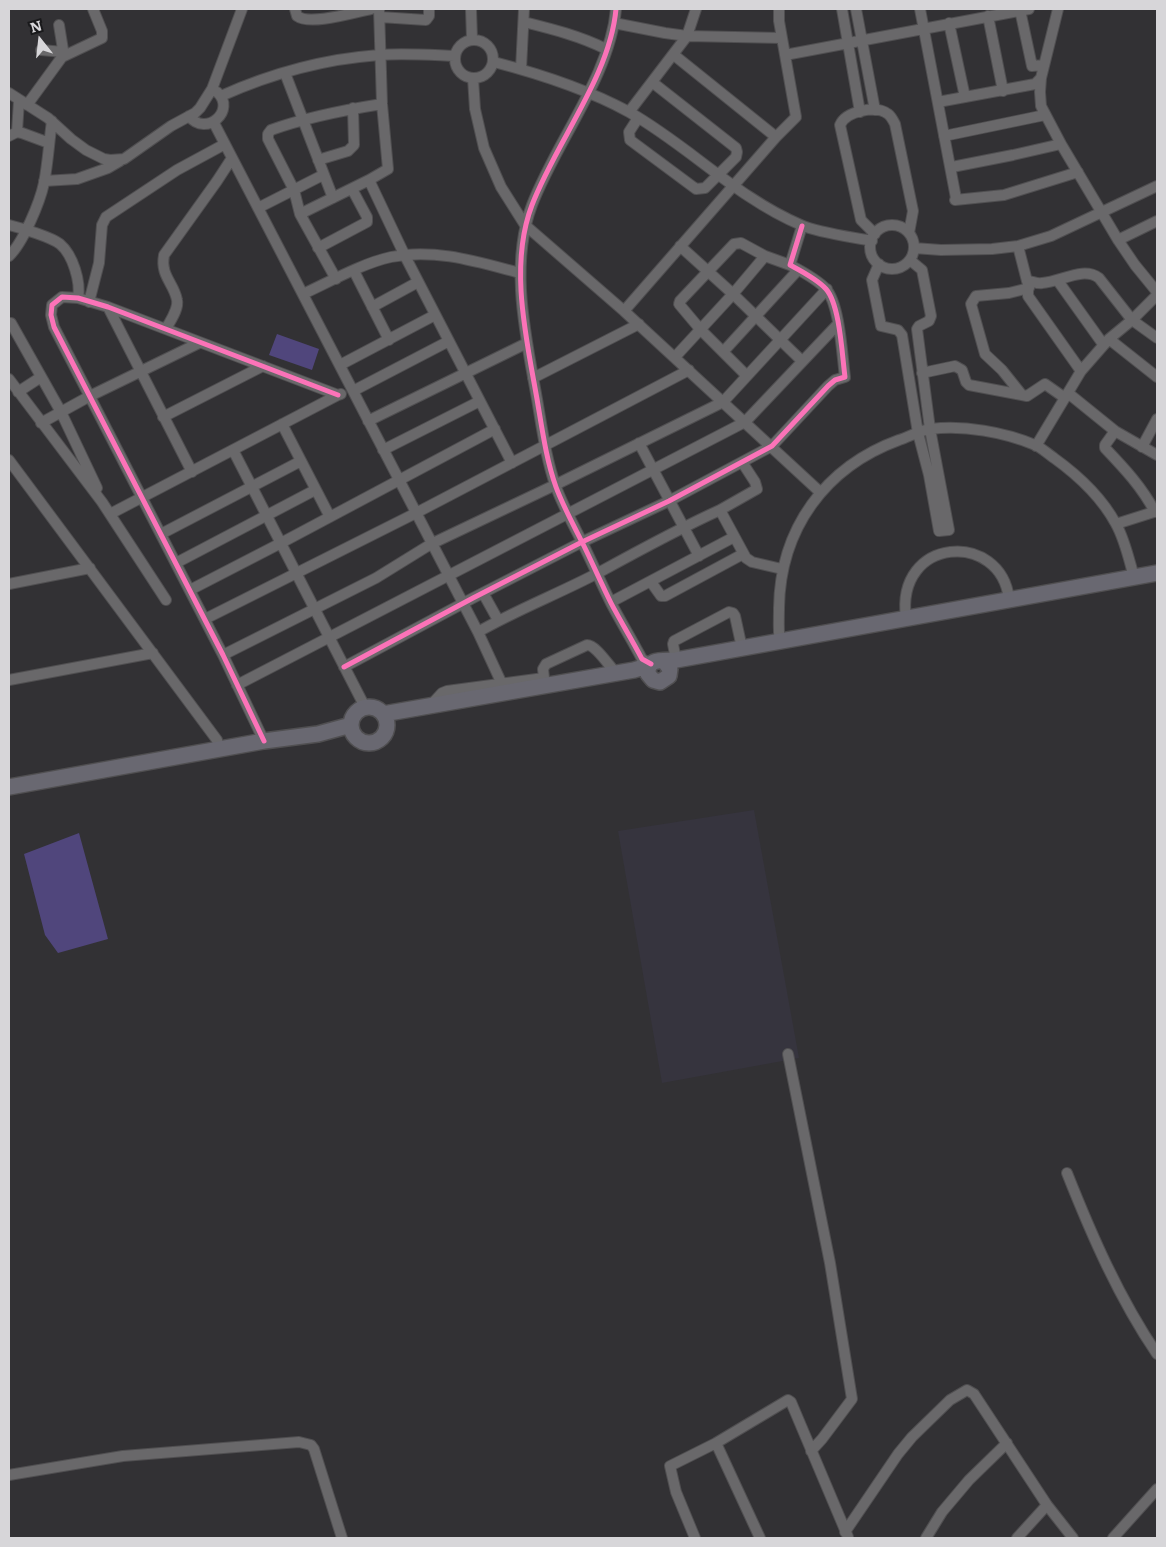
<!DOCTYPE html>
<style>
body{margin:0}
#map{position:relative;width:1166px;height:1547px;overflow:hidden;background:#323134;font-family:Literata,serif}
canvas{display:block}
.frame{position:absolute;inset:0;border:10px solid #d7d6d9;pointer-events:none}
.north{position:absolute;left:15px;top:15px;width:50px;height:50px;-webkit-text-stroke:4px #19191b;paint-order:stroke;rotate:344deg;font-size:14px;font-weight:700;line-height:20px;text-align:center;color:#d7d6d9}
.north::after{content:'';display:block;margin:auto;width:18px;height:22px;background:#d7d6d9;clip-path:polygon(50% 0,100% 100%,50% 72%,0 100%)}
</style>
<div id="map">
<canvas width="1166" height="1547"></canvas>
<div class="frame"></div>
<div class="north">N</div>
</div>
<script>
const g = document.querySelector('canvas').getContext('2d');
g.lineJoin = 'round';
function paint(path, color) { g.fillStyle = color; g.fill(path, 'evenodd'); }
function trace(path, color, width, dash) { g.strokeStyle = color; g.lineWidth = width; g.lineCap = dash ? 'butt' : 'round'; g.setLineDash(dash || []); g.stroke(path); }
const built = new Path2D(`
 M754,810L799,1058L662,1083L618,831Z`);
const green = new Path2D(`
 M277,334L319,349L312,370L269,355Z
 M79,833L108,939L58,953L45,935L24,854Z`);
const minor = new Path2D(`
 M295,9L297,16C310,26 355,12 371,9
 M379,9L382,104L388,169L369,180L405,256L512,463
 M471,9L472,39
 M616,9C610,76 556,142 532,205C509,265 526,337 537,399C542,428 546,459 556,487C563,506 573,524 582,542C592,562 601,583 611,603C621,622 632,640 642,659L651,664
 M842,9L860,112
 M856,9L875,110
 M920,9L956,198L955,200L1004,195L1078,172
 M1058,9L1041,78L1040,92L1041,106L1061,144L1118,240L1135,265L1157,292
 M1020,10L1032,66L1044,65
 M988,16L1003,91
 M380,17L426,20L429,16V9
 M524,22C552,29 580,36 606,49
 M614,23L665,33L687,36L782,38
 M949,23L965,97
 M59,25L64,56
 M455 59a19 19 0 1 1 38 0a19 19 0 1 1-38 0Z
 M41,50L64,52
 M674,55L776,137
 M785,55L1029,9
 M494,62C540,74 587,89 629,112C689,146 737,198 801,225C819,233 852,237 872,241
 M521,69L524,9
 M285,73L333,198
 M473,78L475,109L484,148L501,187L525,225L624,311L820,492
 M9,93L48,118L71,139L86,150L104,159L110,160L124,159L171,126L195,113L200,108L212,89L242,9
 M221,96C270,74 324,59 379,55C404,53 430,55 455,56
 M938,102L1035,84L1041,78
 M27,105L62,57L102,38V31L93,9
 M629,112L687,36L696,9
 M189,116C206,138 237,110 217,92
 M638,118L629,132L630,140L696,189L705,188L736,157L737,152L736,148L652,82
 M214,123L478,632L502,684L503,692
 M17,132L19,100
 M9,136L17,132L22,133L49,143
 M944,136L1045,115
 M318,160L348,151L354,145L353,108
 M952,167L1013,155L1061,144
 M44,181L77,179L108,168L120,161
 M258,208L323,175
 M300,214L369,180
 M9,225C21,228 51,237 60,244C73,255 81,282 78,298
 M870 247a22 22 0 1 1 44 0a22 22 0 1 1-44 0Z
 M875,234L861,220L840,125C846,111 876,105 888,114C891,116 893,120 895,124L913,211L909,233
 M1118,240L1157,221
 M680,246L733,294L802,361
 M1018,246L1027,281C1032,281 1037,284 1042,283C1061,282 1083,266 1099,278L1132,320L1157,338
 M318,248L367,222V217L352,189
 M914,248L941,250L992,249L1018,246L1051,236L1157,186
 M9,256C23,243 40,202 44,183C48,163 49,142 52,121
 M879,264L872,280L881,326L898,330L902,335L918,433L929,475L939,531L949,530L930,429L917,329L919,326L929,321L931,316L922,270L910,260
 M354,271L389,340
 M336,279L300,214L294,190L268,139V134L271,130C307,117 344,110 382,104
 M1058,281L1103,344
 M1028,284V296L1081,371
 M1029,288L1009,293L976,296L971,304L985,354L1002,370L1022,395L1027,396L1045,384L1065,398
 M303,294C329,282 363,263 391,257C435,248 478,262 520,273
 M89,302L99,263L102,225L106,217L177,170L225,144
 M108,307L192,472
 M372,307L418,282
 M624,311L776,137L796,117L779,21V9
 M9,323H11L61,412L97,488
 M166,329C170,321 179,309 177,300C174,283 160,276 164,255L217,181L232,158
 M1109,339L1157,377
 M723,352L798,270
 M675,357L733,294L765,256L790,265
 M340,365L435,315
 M922,373L955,366L962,370L966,382L969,385L1022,395
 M747,376L700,329L679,304L680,301L734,244L741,243L765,256
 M533,378L639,324
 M9,379L102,502L166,600
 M353,391L449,341
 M18,392L41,377
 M1068,393L1115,431L1157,455
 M163,417L263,366
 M368,421L527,343
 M41,423L90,396L199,343
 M282,424L330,517
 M1115,431L1105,445V448C1124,468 1142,487 1155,512
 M639,443L699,556
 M1036,446L1081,371L1109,339L1132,320L1157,295
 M1142,447L1157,419
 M233,450L365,707
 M383,450L480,401
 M9,460L217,740L219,749
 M720,510L757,489L755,482L742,462
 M110,514L338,395L341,394
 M1116,524L1157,511
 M161,534L301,461
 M176,563L315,490
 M651,582L661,596H665L743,554
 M9,584L90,568
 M190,590L281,543L495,429
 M483,593L498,620
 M611,602L734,537
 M906,618C895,536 1001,530 1009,599
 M205,619L416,513L689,370
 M478,632C516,610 558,594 598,573C638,551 678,529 720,510L746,558L752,562L782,569
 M780,642C778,631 779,619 779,608C780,529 825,467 899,440C909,437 920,430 931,429C964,425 1004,432 1035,445C1042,448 1048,454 1054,458C1079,476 1101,496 1116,524C1125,540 1129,560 1134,577
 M223,655L376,578L431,544L555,485L723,402L827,289
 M676,660L673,644L674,641L729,612L733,613L735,616L742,648
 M344,667L473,598L582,542L669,501L772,446L828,386L835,380L845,377C842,355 840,305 826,289C817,279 801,271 790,265L802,226
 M9,680L153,653
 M237,685L745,422L838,324
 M431,705L442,693L447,691L544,678L543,669L546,664L587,645C596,645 609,666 616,673
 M264,741L223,655L54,327L51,315L52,305L62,297L78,298L108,307L338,395
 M788,1054L830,1263L852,1399L822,1439L811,1451
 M1067,1173C1092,1236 1119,1298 1157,1354
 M716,1443L760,1538
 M9,1475L123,1456L299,1442L311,1445L314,1449L342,1538
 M845,1532L898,1454L912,1437L950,1400L967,1390L974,1394L1047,1505L1073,1538
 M695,1538L676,1492L670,1466L716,1443L788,1400L791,1402L848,1537
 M926,1538L942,1512L969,1480L1007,1443
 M1017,1538L1047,1505
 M1113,1538L1157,1489`);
const highway = new Path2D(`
 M664,661L670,669L669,676L660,682L653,680L648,674C647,657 664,661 676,660L1157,573
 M351 725a18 18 0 1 1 36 0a18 18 0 1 1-36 0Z
 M383,714L634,670L650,665
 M9,787L264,741L318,734L351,725`);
const cycleway = new Path2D(`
 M616,9C610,76 556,142 532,205C509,265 526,337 537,399C542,428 546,459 556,487C563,506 573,524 582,542C592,562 601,583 611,603C621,622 632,640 642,659L651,664
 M344,667L473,598L582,542L669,501L772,446L828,386L835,380L845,377C842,355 840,305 826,289C817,279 801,271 790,265L802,226
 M264,741L223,655L54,327L51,315L52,305L62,297L78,298L108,307L338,395`);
paint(built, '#36343e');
paint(green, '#50467c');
trace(minor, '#504f51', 12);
trace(highway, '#504f51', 18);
trace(minor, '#69686a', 10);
trace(highway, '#696871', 15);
trace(cycleway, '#fb73b8', 5);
</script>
